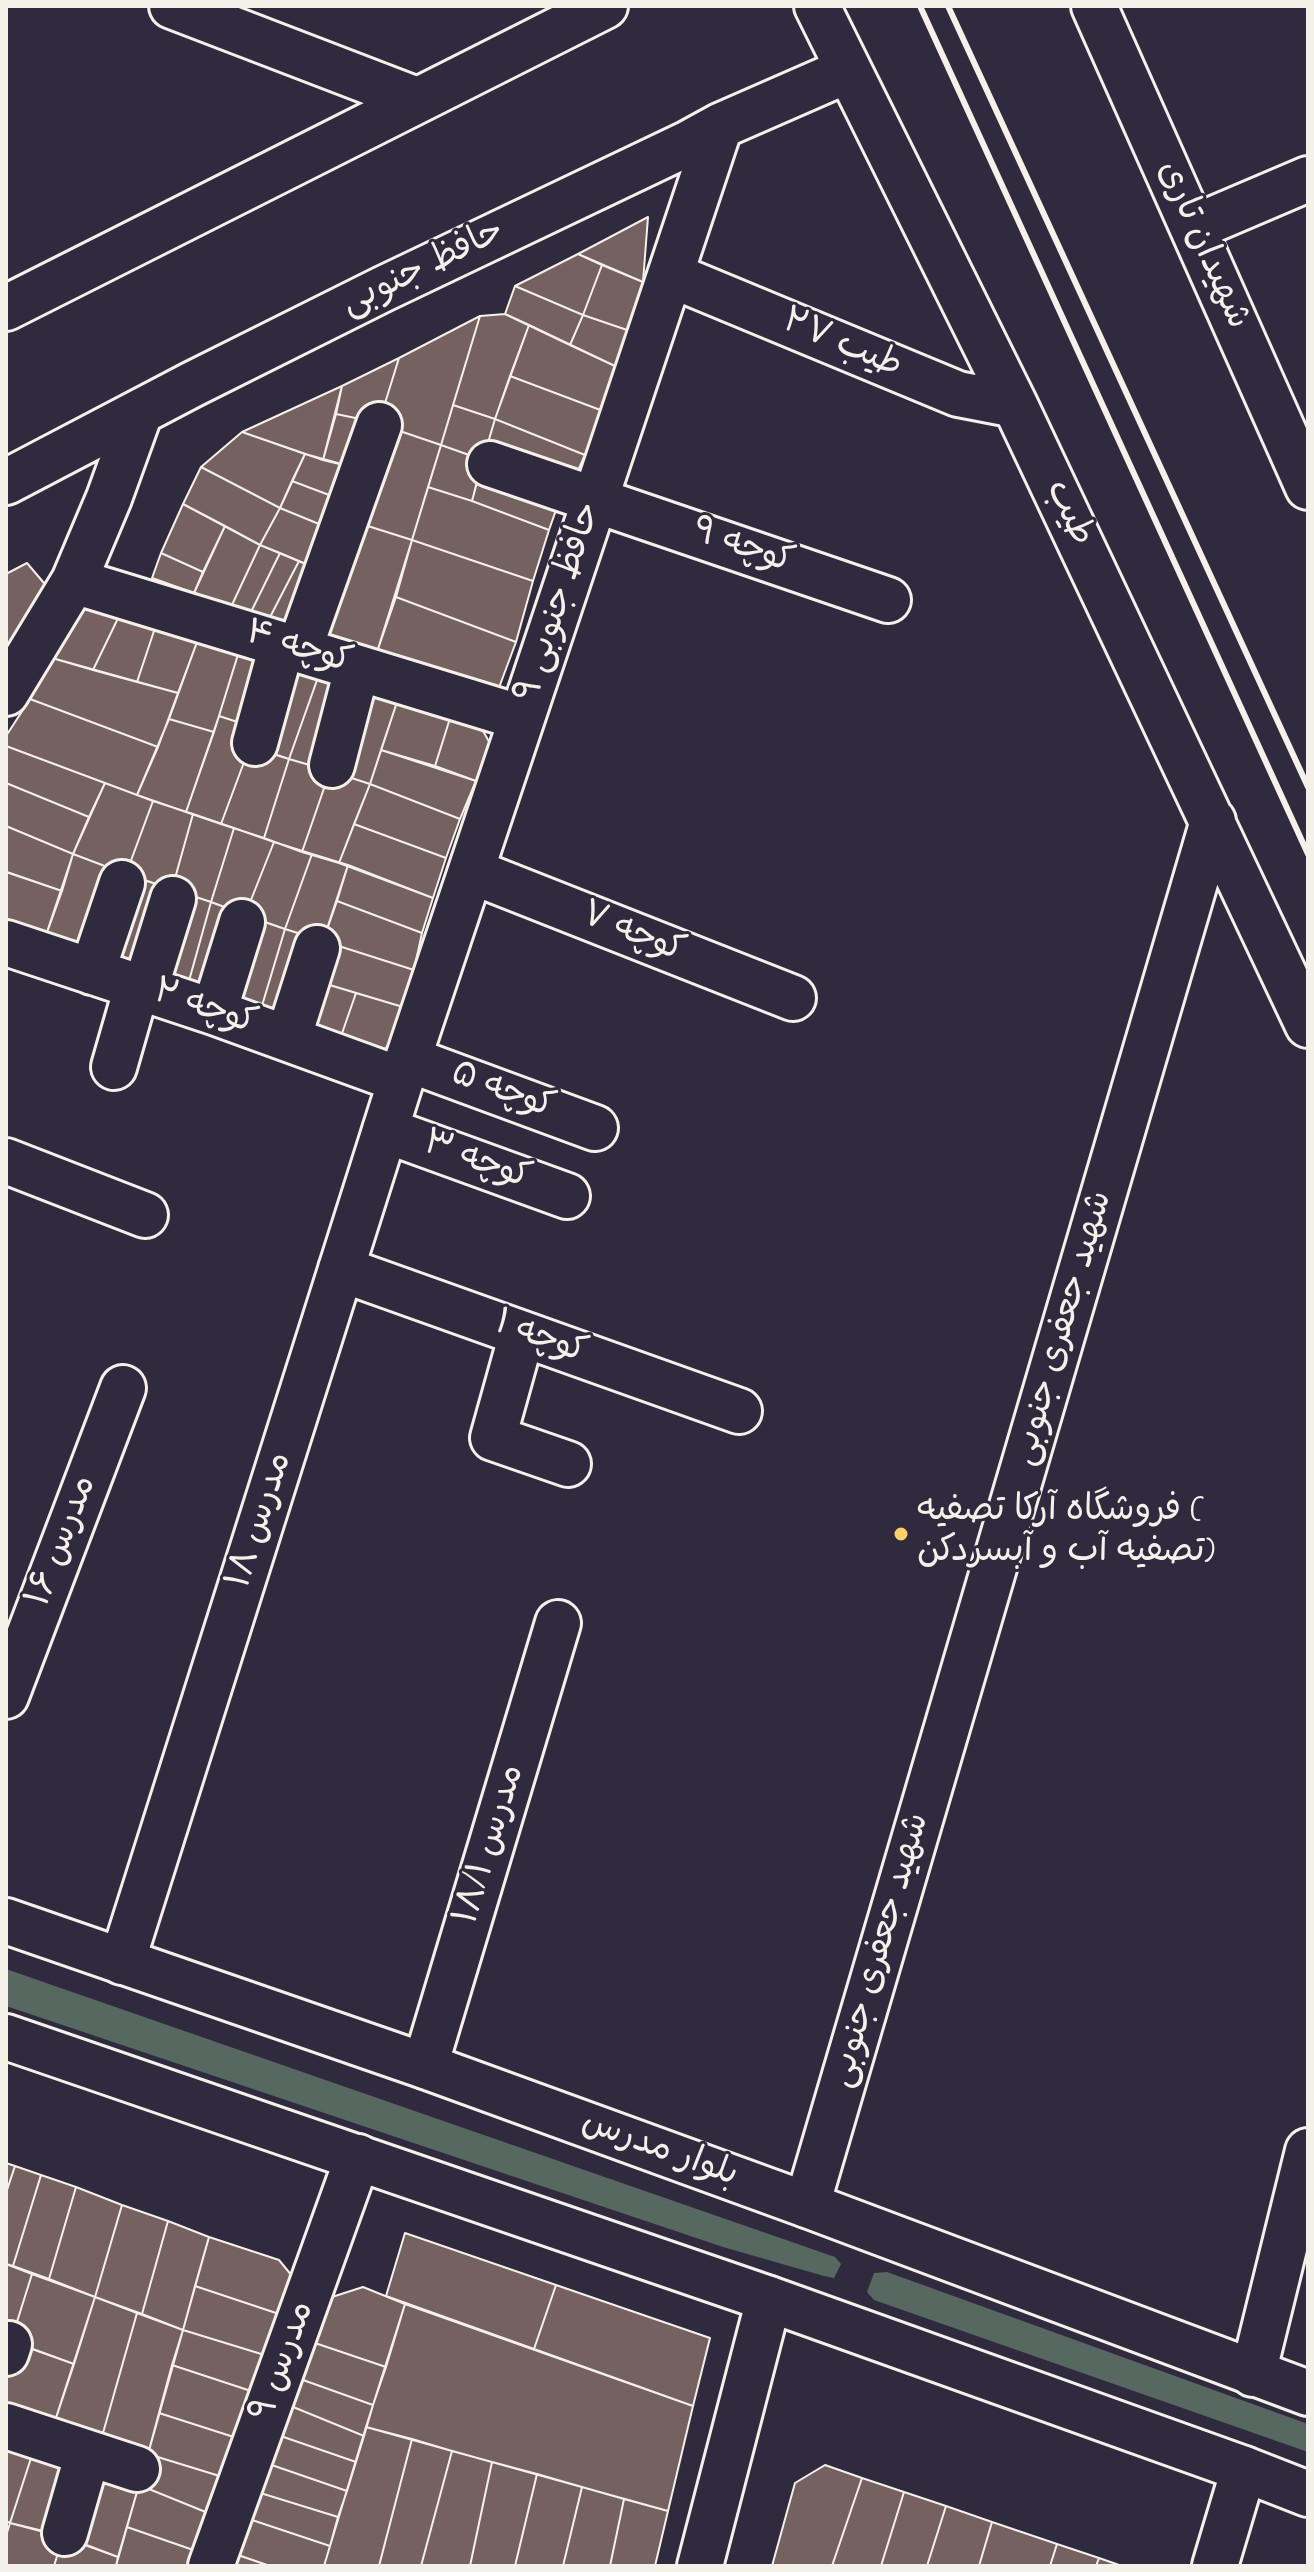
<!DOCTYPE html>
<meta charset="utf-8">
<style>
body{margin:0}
#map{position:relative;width:1314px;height:2572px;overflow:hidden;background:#2f2a3d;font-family:"Indie Flower",sans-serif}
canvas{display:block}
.frame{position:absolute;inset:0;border:8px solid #f4f1e8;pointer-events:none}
</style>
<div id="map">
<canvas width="1314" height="2572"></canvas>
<div class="frame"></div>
</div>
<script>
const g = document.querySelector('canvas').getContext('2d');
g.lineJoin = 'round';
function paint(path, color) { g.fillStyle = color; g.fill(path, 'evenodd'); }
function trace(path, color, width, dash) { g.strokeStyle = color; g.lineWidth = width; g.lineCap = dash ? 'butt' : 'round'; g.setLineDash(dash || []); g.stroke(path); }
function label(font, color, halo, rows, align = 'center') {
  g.font = font + ' "Indie Flower","Playpen Sans Arabic",sans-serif'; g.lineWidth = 6; g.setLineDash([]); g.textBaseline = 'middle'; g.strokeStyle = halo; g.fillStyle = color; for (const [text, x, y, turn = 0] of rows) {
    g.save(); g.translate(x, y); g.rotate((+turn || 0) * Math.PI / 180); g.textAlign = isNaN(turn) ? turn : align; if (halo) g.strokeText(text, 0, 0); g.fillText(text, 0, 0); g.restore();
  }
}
const green = new Path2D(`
 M6,1969L835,2257L841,2264L834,2278L824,2276L723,2247L6,2006Z
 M887,2272L1308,2424V2452L874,2300L867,2292L874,2273Z`);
const building = new Path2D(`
 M648,217L643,282L578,254Z
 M578,254L602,265L583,315L515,286Z
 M602,265L643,282L630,331L583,315Z
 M515,286L583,315L570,345L505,314Z
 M505,314L529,325L495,419L453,405L480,316Z
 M583,315L630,331L617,367L570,345Z
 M480,316L441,445L385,426L381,416L399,358Z
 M529,325L617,367L603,411L510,376Z
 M399,358L381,416L370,421L336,414L342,386Z
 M510,376L603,411L585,455L495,419Z
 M342,386L323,460L242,432Z
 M453,405L495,419L483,460L441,445Z
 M336,414L370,421L356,468L323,460Z
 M495,419L585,455L571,486L484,456Z
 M385,426L441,445L412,540L352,521Z
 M242,432L305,454L280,508L201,467Z
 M441,445L483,460L472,501L428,487Z
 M305,454L356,468L345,501L292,481Z
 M481,466L562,493L549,530L472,501Z
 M201,467L280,508L260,545L183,504Z
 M292,481L345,501L336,531L280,508Z
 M428,487L472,501L549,530L533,581L412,540Z
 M183,504L225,526L203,572L161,553Z
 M280,508L336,531L320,570L260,545Z
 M352,521L412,540L377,652L315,632Z
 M225,526L260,545L231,607L194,593Z
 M412,540L533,581L516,642L396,597Z
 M260,545L280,553L250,614L231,607Z
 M161,553L203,572L194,593L152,578Z
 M280,553L299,561L268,621L250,614Z
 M299,561L320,570L293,632L268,621Z
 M27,563L49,589L6,647V574Z
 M396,597L516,642L497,693L377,652Z
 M89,601L122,610L93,670L52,658Z
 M122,610L157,622L137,682L93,670Z
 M157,622L200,634L178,693L137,682Z
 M200,634L240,648L214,732L169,719Z
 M240,648L272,658L250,726L219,716Z
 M285,657L322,666L289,759L260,750Z
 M52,658L178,693L158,747L30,699Z
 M322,666L351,676L323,769L289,759Z
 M361,681L399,696L370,784L336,773Z
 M399,696L452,712L435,766L381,750Z
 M30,699L158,747L137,795L6,746V736Z
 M452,712L483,731L491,745L476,781L435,766Z
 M219,716L250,726V746L221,824L186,812Z
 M169,719L214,732L186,812L137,795Z
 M6,746L105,783L89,817L6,783Z
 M250,746L289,759L264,838L221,824Z
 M381,750L476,781L460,819L370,784Z
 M289,759L330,771L302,852L264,838Z
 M330,771L370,784L339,863L302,852Z
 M6,783L89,817L73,854L6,826Z
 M105,783L153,801L126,874L73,854Z
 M370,784L460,819L446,858L354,824Z
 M153,801L193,814L172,889L126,874Z
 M193,814L234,828L211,902L172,889Z
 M354,824L446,858L433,898L339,863Z
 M6,826L73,854L62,891L6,872Z
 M234,828L274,842L245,915L211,902Z
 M274,842L312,854L285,929L245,915Z
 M73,854L118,871L90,955L45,938Z
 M312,854L348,865L323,941L285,929Z
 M348,865L433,898L422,933L337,901Z
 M7,872L62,891L45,938L6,924Z
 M134,877L172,889L143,975L103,961Z
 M181,892L211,902L187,988L156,978Z
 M337,901L422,933L414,970L323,941Z
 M211,902L238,912L215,997L187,988Z
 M250,917L285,929L261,1009L224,999Z
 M285,929L314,938L289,1018L261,1009Z
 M323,941L414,970L403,1007L313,980Z
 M313,980L356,993L339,1042L298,1026Z
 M356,993L403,1007L387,1048L370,1052L339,1042Z
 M6,2163L15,2166L6,2193Z
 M15,2166L41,2175L13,2266L6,2264V2193Z
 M41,2175L76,2187L49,2279L13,2266Z
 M76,2187L122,2205L95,2297L49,2279Z
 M122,2205L168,2221L142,2314L95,2297Z
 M168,2221L209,2237L183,2330L142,2314Z
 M405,2233L556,2285L534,2349L386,2296Z
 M209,2237L279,2260L297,2282L285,2316L195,2286Z
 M6,2264L32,2274L11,2341L6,2340Z
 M32,2274L95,2297L74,2364L11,2341Z
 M556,2285L710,2338L693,2406L534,2349Z
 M195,2286L285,2316L271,2357L183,2330Z
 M363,2287L405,2304L386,2367L306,2340L332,2297Z
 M95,2297L137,2313L101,2440L53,2427Z
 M405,2304L693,2406L668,2511L366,2427Z
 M137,2313L183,2330L148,2454L101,2440Z
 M183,2330L271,2357L257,2393L172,2365Z
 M306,2340L386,2367L373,2405L289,2375Z
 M15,2343L74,2364L53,2427L6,2412V2373Z
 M172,2365L257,2393L240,2439L159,2413Z
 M289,2375L373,2405L364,2436L281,2402Z
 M281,2402L364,2436L356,2462L272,2433Z
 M159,2413L240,2439L226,2478L148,2454Z
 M366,2427L412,2439L379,2566H324Z
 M272,2433L356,2462L347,2491L263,2462Z
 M412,2439L452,2451L421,2566H379Z
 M6,2447L32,2455L10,2523L6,2521Z
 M452,2451L492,2462L470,2566H421Z
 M148,2454L226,2478L213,2515L139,2485Z
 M32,2455L79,2469L60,2535L10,2523Z
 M263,2462L347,2491L338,2517L254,2491Z
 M492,2462L537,2474L515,2566H470Z
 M825,2465L862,2478L832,2566H772L795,2483Z
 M87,2471L139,2485L118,2557L68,2538Z
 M537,2474L582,2487L563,2566H515Z
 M862,2478L904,2492L881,2566H832Z
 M139,2485L213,2515L199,2552L127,2527Z
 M582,2487L624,2499L610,2566H563Z
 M254,2491L338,2517L330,2546L246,2518Z
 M904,2492L946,2506L927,2566H881Z
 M624,2499L668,2511L655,2566H610Z
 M946,2506L992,2522L979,2566H927Z
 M246,2518L330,2546L324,2566H270L235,2554Z
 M992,2522L1057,2544L1050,2566H979Z
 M10,2523L63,2537L54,2566H6V2536Z
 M127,2527L199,2552L194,2566H116Z
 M63,2537L118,2557L116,2566H54Z
 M1057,2544L1099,2558L1096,2566H1050Z
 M235,2554L270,2566H232Z
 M1099,2558L1122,2566H1096Z`);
const minor = new Path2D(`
 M172,6L417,100
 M817,6L1015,405L1308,1025
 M1094,6L1308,487
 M1193,228L1308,179
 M671,275L958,394L1015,405
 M6,308L605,6
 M490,464L888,600
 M6,482L193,384L383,289L689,143L720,126L848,70
 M74,581L522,718
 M299,650L379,425
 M6,693L74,581L109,498L139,415
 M255,743L282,645
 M332,765L357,669
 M471,871L793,998
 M6,943L214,1012L401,1080
 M92,972L122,883
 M145,989L173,899
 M214,1012L242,922
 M288,1039L317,948
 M408,1059L595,1128
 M114,1067L137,987
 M385,1130L567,1196
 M6,1161L145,1215
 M341,1269L739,1411
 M522,1334L493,1438L568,1464
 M6,1696L123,1388
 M122,1962L401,1080L720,126
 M425,2066L558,1623
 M807,2205L1213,821
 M6,2353L9,2344
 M1253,2374L1308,2151
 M6,2426L137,2469
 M65,2533L88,2453
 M211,2566L358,2157
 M700,2566L769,2299
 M1215,2566L1244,2469`);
const major = new Path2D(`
 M6,1921L425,2066L807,2205L1308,2393
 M6,2037L769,2299L1244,2469L1308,2494`);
const rail = new Path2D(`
 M920,6L1308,854
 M948,6L1308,787`);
const markers = [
 [901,1534,8,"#ffd166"]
];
const streetNames = [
 ["شهیدان تاری",1201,246,66],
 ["حافظ جنوبی",424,270,-26],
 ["طیب ۲۷",841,346,23],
 ["طیب",1067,514,65],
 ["کوچه ۹",742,549,19],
 ["حافظ جنوبی ۹",561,603,-72],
 ["کوچه ۴",298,650,17],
 ["کوچه ۷",632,935,22],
 ["کوچه ۲",204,1010,19],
 ["کوچه ۵",502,1093,20],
 ["کوچه ۳",476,1163,20],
 ["شهید جعفری جنوبی",1065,1329,-74],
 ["کوچه ۱",540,1340,20],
 ["مدرس ۱۸",262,1521,-72],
 ["مدرس ۱۶",64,1542,-69],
 ["مدرس ۱۸/۱",492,1845,-73],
 ["شهید جعفری جنوبی",882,1951,-74],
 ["بلوار مدرس",659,2151,20],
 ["مدرس ۹",285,2362,-70]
];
const poiNames = [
 ["فروشگاه آرکا تصفیه (",917,1513],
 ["تصفیه آب و آبسردکن)",917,1554]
];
paint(green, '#566860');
paint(building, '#746160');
trace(building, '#f4f1e8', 2);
trace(minor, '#f4f1e8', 50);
trace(major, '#f4f1e8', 50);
trace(minor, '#2f2a3d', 44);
trace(major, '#2f2a3d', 44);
trace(rail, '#f4f1e8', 6);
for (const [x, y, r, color] of markers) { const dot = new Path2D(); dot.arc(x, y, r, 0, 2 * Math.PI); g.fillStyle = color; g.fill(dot); trace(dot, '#2f2a3d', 3); }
label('36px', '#f4f1e8', '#2f2a3d', streetNames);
label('36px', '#f4f1e8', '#2f2a3d', poiNames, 'left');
</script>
